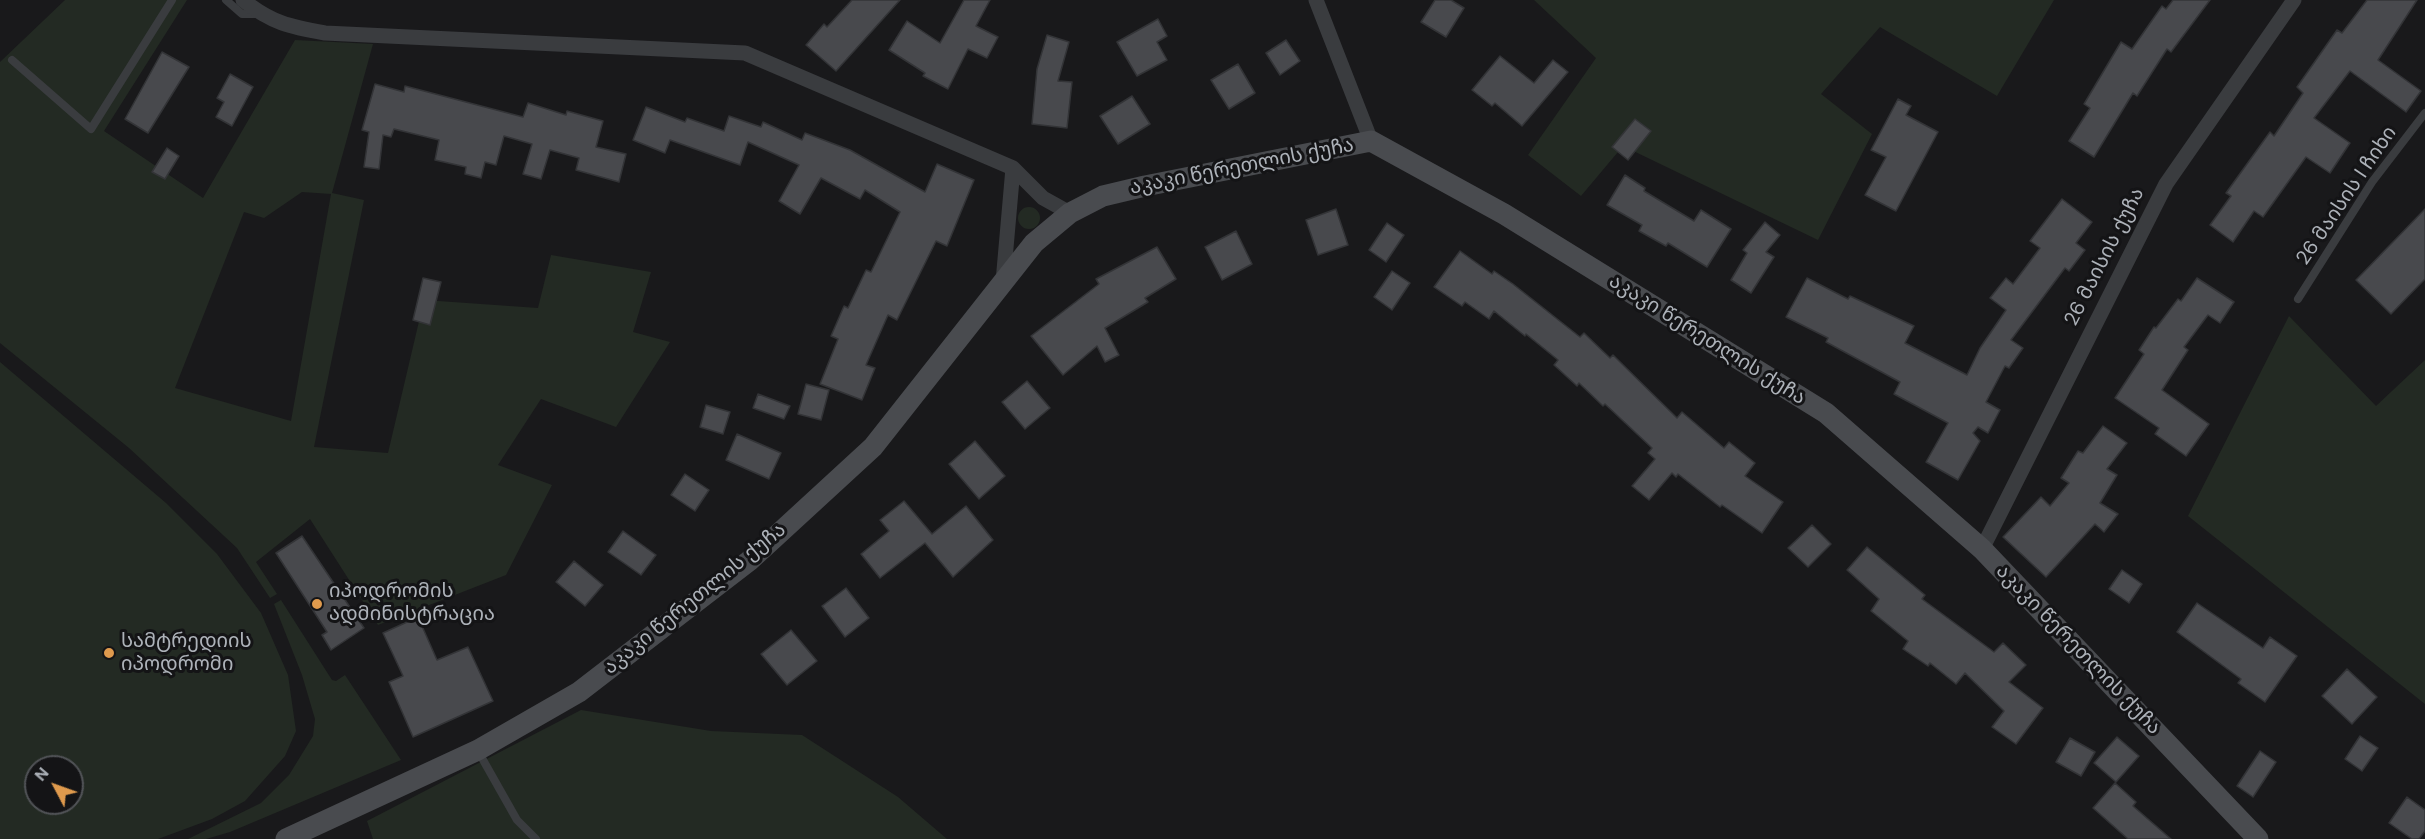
<!DOCTYPE html>
<meta charset="utf-8">
<style>
body{margin:0}
#map{position:relative;width:2425px;height:839px;overflow:hidden;background:#19191b;font-family:"DM Sans",sans-serif}
canvas{display:block}
.north{position:absolute;left:24px;top:755px;width:60px;height:60px;box-sizing:border-box;background:#141416;border:2px solid #515357;border-radius:50%;rotate:311deg;font-size:16px;font-weight:700;line-height:24px;text-align:center;color:#adb2b9}
.north::after{content:'';display:block;margin:auto;width:21px;height:27px;background:#df9a4d;clip-path:polygon(50% 0,100% 100%,50% 72%,0 100%)}
</style>
<div id="map">
<canvas width="2425" height="839"></canvas>
<div class="north">N</div>
</div>
<script>
const g = document.querySelector('canvas').getContext('2d');
g.lineJoin = 'round';
function paint(path, color) { g.fillStyle = color; g.fill(path, 'evenodd'); }
function trace(path, color, width, dash) { g.strokeStyle = color; g.lineWidth = width; g.lineCap = dash ? 'butt' : 'round'; g.setLineDash(dash || []); g.stroke(path); }
function label(font, color, halo, rows, align = 'center') {
  g.font = font + ' "DM Sans","Noto Sans Georgian",sans-serif'; g.lineWidth = 6; g.setLineDash([]); g.textBaseline = 'middle'; g.strokeStyle = halo; g.fillStyle = color; for (const [text, x, y, turn = 0] of rows) {
    g.save(); g.translate(x, y); g.rotate((+turn || 0) * Math.PI / 180); g.textAlign = isNaN(turn) ? turn : align; if (halo) g.strokeText(text, 0, 0); g.fillText(text, 0, 0); g.restore();
  }
}
const green = new Path2D(`
 M65,0H187L104,131L203,198L295,40L373,44L332,193L364,200L314,447L388,453L424,300L538,308L551,255L651,272L633,332L670,342L616,427L541,399L498,465L552,485L506,575L378,625L310,519L256,562L277,594L270,598L237,548L129,448L0,343V62ZM302,192L331,194L291,421L175,388L244,212L264,218Z
 M1534,0H2054L1997,96L1880,27L1821,94L1872,134L1818,240L1623,146L1581,196L1528,155L1596,58Z
 M1018 218a11 11 0 1 1 22 0a11 11 0 1 1-22 0Z
 M2289,316L2376,406L2425,360V704L2188,516Z
 M0,362L166,503L217,554L261,613L288,675L296,731L285,756L245,801L212,819L158,839H0ZM36,767H72V803H36Z
 M281,600L332,680L336,681L345,675L401,760L230,832L206,839H188L261,803L289,775L313,736L315,719L302,675L274,604Z
 M581,710L711,731L802,735L898,797L947,839H373L367,821Z`);
const building = new Path2D(`
 M852,0H900L836,71L806,45L824,24L827,27Z
 M964,0H990L976,26L998,37L987,58L968,49L948,89L923,76L925,73L889,50L907,21L940,43Z
 M1435,0H1451L1464,8L1446,37L1421,22Z
 M2173,0H2210L2171,52L2167,49L2137,96L2133,93L2094,157L2069,141L2090,108L2084,104L2121,42L2132,49L2162,6L2166,9Z
 M2367,0H2417L2378,60L2421,91L2406,112L2350,71L2314,118L2350,143L2330,173L2306,157L2263,217L2254,211L2233,242L2210,225L2231,196L2226,193L2270,132L2274,136L2303,93L2297,87L2337,30L2342,33Z
 M1158,19L1167,36L1157,42L1167,60L1137,76L1117,42Z
 M1047,35L1069,42L1058,81L1072,82L1067,128L1032,124L1037,69Z
 M1286,40L1300,61L1280,75L1266,53Z
 M162,52L189,67L148,133L125,119Z
 M1500,56L1534,83L1553,60L1568,72L1522,126L1495,103L1492,106L1472,90Z
 M1238,64L1255,93L1229,109L1211,80Z
 M230,74L253,87L232,126L216,117L224,102L217,98Z
 M375,84L404,92L405,86L523,117L528,103L566,115L567,111L603,121L596,147L626,154L619,182L576,170L579,158L550,150L541,179L523,174L532,144L504,136L496,165L485,162L481,178L465,174L466,167L435,160L439,140L394,129L391,137L383,135L379,169L364,167L369,132L362,130Z
 M1132,96L1150,124L1118,144L1100,116Z
 M1898,99L1911,106L1906,115L1938,132L1896,211L1865,195L1886,157L1871,150Z
 M646,107L685,122L687,118L724,131L729,116L761,127L763,122L802,140L805,133L850,150L925,192L937,164L974,180L947,246L936,241L897,320L888,315L866,365L875,368L862,400L820,384L838,339L831,336L844,306L848,308L866,270L871,272L900,212L865,190L860,199L821,178L800,214L779,201L799,165L748,142L740,165L670,140L665,153L633,140Z
 M1635,119L1651,131L1628,160L1612,147Z
 M167,148L179,156L165,179L152,172Z
 M1625,175L1645,188L1644,191L1694,221L1701,210L1731,229L1707,267L1668,243L1666,246L1639,231L1642,225L1607,205Z
 M2062,199L2092,222L2076,243L2085,250L2069,271L2065,268L2011,340L2023,348L2009,368L2005,366L1986,402L2000,410L1988,433L1978,427L1973,433L1980,441L1958,480L1926,462L1948,423L1894,394L1900,382L1826,342L1828,338L1786,317L1807,278L1848,299L1850,296L1914,326L1905,343L1967,375L1980,348L2006,310L1990,298L2006,278L2013,284L2040,248L2030,241Z
 M1336,209L1348,245L1318,255L1306,220Z
 M2425,209V279L2391,314L2356,280Z
 M1765,222L1780,235L1766,252L1774,257L1751,293L1731,280L1747,253L1743,250Z
 M1387,223L1404,235L1386,262L1369,250Z
 M1236,231L1252,264L1222,280L1205,247Z
 M1157,247L1176,279L1145,298L1148,302L1105,328L1119,355L1105,362L1097,346L1063,375L1031,336L1099,284L1096,279Z
 M1460,251L1492,274L1494,271L1513,284L1580,337L1584,333L1610,358L1613,355L1677,418L1682,412L1724,448L1729,442L1755,463L1745,476L1783,502L1762,533L1722,505L1720,507L1678,474L1676,477L1672,473L1649,500L1632,486L1655,459L1648,453L1652,448L1605,404L1603,406L1579,383L1577,386L1554,365L1558,360L1526,334L1525,336L1494,311L1489,319L1465,302L1462,306L1434,287Z
 M1392,271L1410,283L1392,310L1374,297Z
 M423,278L441,282L430,325L413,320Z
 M2197,278L2234,302L2220,323L2208,315L2184,347L2188,350L2162,390L2209,424L2186,456L2155,434L2159,428L2115,398L2144,354L2139,350L2154,327L2156,328L2178,299L2181,301Z
 M1027,381L1050,408L1025,429L1002,402Z
 M806,384L829,390L821,420L798,414Z
 M758,394L790,406L784,419L753,408Z
 M706,405L730,412L723,434L700,427Z
 M2103,426L2127,443L2107,469L2117,475L2100,503L2118,514L2104,532L2095,524L2046,577L2003,537L2041,497L2050,506L2069,483L2061,478L2078,451L2083,453Z
 M737,434L781,453L769,479L726,460Z
 M975,441L1005,476L979,499L949,464Z
 M685,474L709,490L695,511L671,495Z
 M904,501L932,534L966,506L993,540L953,577L925,543L880,578L861,554L889,531L880,520Z
 M1812,525L1831,544L1808,567L1788,548Z
 M623,531L656,555L641,575L608,552Z
 M302,536L364,628L331,650L322,635L327,632L276,553Z
 M1867,547L1925,595L1922,599L1994,652L2003,643L2026,665L2009,682L2043,708L2016,744L1992,727L2004,711L1965,673L1956,684L1930,663L1928,666L1903,649L1908,641L1871,611L1879,599L1847,570Z
 M574,561L603,585L585,606L556,582Z
 M2122,570L2142,584L2129,603L2109,589Z
 M846,588L869,618L845,637L822,606Z
 M2197,603L2263,648L2270,637L2297,656L2265,702L2238,683L2241,679L2177,632Z
 M418,617L437,660L468,647L493,701L413,737L389,682L403,676L383,633Z
 M791,630L817,661L787,685L761,654Z
 M2347,669L2377,697L2352,724L2322,696Z
 M2360,736L2378,748L2362,771L2345,759Z
 M2117,737L2139,756L2116,782L2094,763Z
 M2070,738L2095,752L2081,776L2056,762Z
 M2260,751L2276,762L2253,797L2237,786Z
 M2115,783L2136,802L2133,806L2171,839H2128L2093,808Z
 M2407,797L2425,810V831L2419,839H2412L2389,823Z`);
const lane = new Path2D(`
 M226,0L242,14H259
 M12,60L91,129L172,0
 M2298,299L2372,182L2425,113
 M478,751L517,820L536,839`);
const street = new Path2D(`
 M243,0C271,23 291,27 325,33L745,53L1013,168L1043,198L1070,213
 M1316,0L1371,141
 M1003,282L1013,168
 M1982,549L2166,184L2294,0`);
const secondary = new Path2D(`
 M286,839L478,750L579,692L749,561L873,447L1034,243L1070,213L1103,196L1145,186L1371,141L1504,214L1826,413L1982,549L2258,839`);
const markers = [
 [317,604,6,"#df9a4d"],
 [109,653,6,"#df9a4d"]
];
const streetNames = [
 ["აკაკი წერეთლის ქუჩა",1242,167,-11],
 ["26 მაისის I ჩიხი",2347,196,-56],
 ["26 მაისის ქუჩა",2105,257,-63],
 ["აკაკი წერეთლის ქუჩა",1707,340,32],
 ["აკაკი წერეთლის ქუჩა",695,599,-39],
 ["აკაკი წერეთლის ქუჩა",2078,650,46]
];
const poiNames = [
 ["იპოდრომის",329,592],
 ["ადმინისტრაცია",329,615],
 ["სამტრედიის",121,642],
 ["იპოდრომი",121,665]
];
paint(green, '#232a23');
paint(building, '#48494d');
trace(building, '#333437', 1.5);
trace(lane, '#3a3c3f', 8);
trace(street, '#3a3c3f', 15);
trace(secondary, '#494b4f', 21);
for (const [x, y, r, color] of markers) { const dot = new Path2D(); dot.arc(x, y, r, 0, 2 * Math.PI); g.fillStyle = color; g.fill(dot); trace(dot, '#141416', 2); }
label('20px', '#adb2b9', '#141416', streetNames);
label('20px', '#adb2b9', '#141416', poiNames, 'left');
</script>
